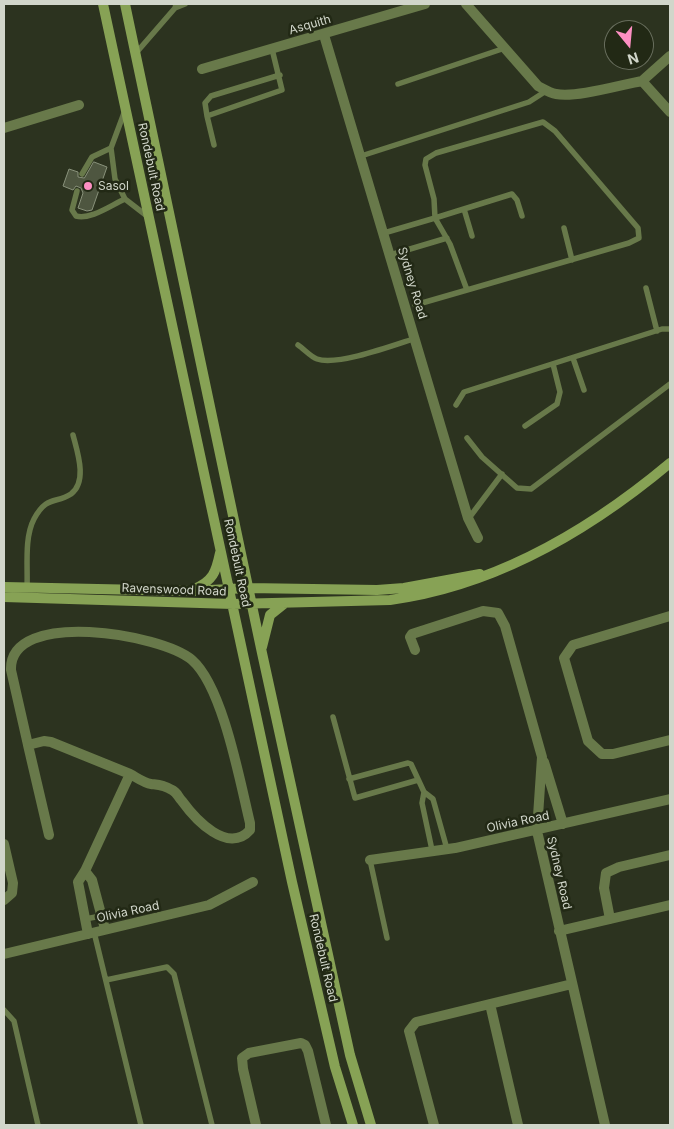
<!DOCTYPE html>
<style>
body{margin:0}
#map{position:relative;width:674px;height:1129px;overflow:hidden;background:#2c331f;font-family:Inter,sans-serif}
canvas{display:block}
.frame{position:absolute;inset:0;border:5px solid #d1d6ca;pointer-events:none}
.north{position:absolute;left:604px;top:20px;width:50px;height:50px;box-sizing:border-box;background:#222915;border:1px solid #686e5d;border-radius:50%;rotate:163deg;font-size:14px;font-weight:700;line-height:20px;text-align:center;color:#d1d6ca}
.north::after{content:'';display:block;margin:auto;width:18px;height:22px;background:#fc8fc2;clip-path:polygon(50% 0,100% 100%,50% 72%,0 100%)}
</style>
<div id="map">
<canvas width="674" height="1129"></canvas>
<div class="frame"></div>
<div class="north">N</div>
</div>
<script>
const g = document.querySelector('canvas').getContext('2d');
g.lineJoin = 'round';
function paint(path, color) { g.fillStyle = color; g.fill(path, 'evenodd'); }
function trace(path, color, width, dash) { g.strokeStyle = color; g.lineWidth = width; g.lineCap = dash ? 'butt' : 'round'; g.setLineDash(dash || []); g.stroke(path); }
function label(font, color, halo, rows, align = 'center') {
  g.font = font + ' Inter,sans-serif'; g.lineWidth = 5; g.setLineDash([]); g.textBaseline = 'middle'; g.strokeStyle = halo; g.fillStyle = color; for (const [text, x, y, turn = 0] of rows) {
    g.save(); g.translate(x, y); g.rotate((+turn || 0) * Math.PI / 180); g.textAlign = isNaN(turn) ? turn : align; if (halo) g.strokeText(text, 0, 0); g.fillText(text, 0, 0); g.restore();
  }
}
const building = new Path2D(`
 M94,162L107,167L92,210L87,211L78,208L83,193L81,188L76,186L73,190L63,186L69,169L78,172V177L84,178Z`);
const lane = new Path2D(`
 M175,8L185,4
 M136,53L175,8L176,4
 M398,84L505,48
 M124,113L111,148L115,179L125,199L147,216
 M207,116L205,103L211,96L280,75
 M214,145L207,116L282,90L272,49
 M361,156L529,102L546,91
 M82,174L92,157L111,148
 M77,191L72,210L76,216C91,220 111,205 125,199
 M464,209L472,236
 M564,228L572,260
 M384,233L435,218L450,244L467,290L415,305
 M390,255L447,238
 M646,288L657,331
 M467,290L629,243L639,238L638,228L555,131L543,122L436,153L426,159L425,165L434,199L435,218L512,194L517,200L522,216
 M298,345C304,349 311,357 317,359C338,366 394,345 416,338
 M573,358L584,390
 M456,405L464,392L662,329H670
 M525,426L557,404L560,392L553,364
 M467,438L482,457L517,488L531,489L670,384
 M469,518L502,474
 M27,588C28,567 24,538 34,519C47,495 56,504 71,494C88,481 77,451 73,435
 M333,717L355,798L418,780
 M349,779L408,763L411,764L424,792
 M432,850L422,803L424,792L433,799L447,849
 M370,860L387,938
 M85,919L101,916
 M94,932L141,1125
 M106,980L167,967L174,974L212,1125
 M4,1010L14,1021L38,1125`);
const street = new Path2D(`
 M466,4L538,86C544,89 549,93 556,94C576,98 620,85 642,81
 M324,35L468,518L478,538
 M202,69L425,4
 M642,81L670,112
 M642,81L670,56
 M4,128L79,105
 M670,616L573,645L564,658L588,741L602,754H613L670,740
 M415,650L410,637L412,634L483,611L498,613L505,626L542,757L537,831L605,1125
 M28,745L49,835
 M544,762L563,824
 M4,844L13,883L12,893L4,900
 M370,860L455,848L670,799
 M85,871L92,880L105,929
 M610,919L604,888L606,873L619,867L670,855
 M559,931L670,905
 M88,934L78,882L85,871L130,774C136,777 144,783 151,784C159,785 164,785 172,790C177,792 178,797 182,801C195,819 228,855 250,830V823C240,782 223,687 192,660C162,634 9,608 11,670L28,745L44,741L51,742L130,774
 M4,954L209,905L253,882
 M490,1004L518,1125
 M256,1125L243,1069L242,1058L249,1053L301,1043L305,1045L308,1051L326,1125
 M434,1125L409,1031L416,1022L572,984`);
const secondary = new Path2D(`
 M103,4L292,882L335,1067L353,1125
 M125,4L262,653L350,1055L371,1125
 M4,587L191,591L248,588L377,590L404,588L480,574
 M194,589C213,581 216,572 220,553
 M4,597L233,604L390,600C495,586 590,530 670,463
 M262,647L270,615L285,603`);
const markers = [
 [88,186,5,"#fc8fc2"]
];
const streetNames = [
 ["Asquith",310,25,-16],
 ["Rondebult Road",151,167,78],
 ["Sydney Road",412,283,73],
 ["Rondebult Road",237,563,78],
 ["Ravenswood Road",174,590,2],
 ["Olivia Road",518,822,-12],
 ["Sydney Road",559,873,77],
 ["Olivia Road",128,912,-12],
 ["Rondebult Road",323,958,77]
];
const poiNames = [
 ["Sasol",98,186]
];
paint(building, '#4e5640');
trace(building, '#89927b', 1);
trace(lane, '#68794a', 5.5);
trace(street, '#68794a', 10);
trace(secondary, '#87a255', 10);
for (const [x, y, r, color] of markers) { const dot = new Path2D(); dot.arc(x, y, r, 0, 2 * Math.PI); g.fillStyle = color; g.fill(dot); trace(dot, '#222915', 2); }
label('12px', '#d1d6ca', '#222915', streetNames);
label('12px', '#d1d6ca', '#222915', poiNames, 'left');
</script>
